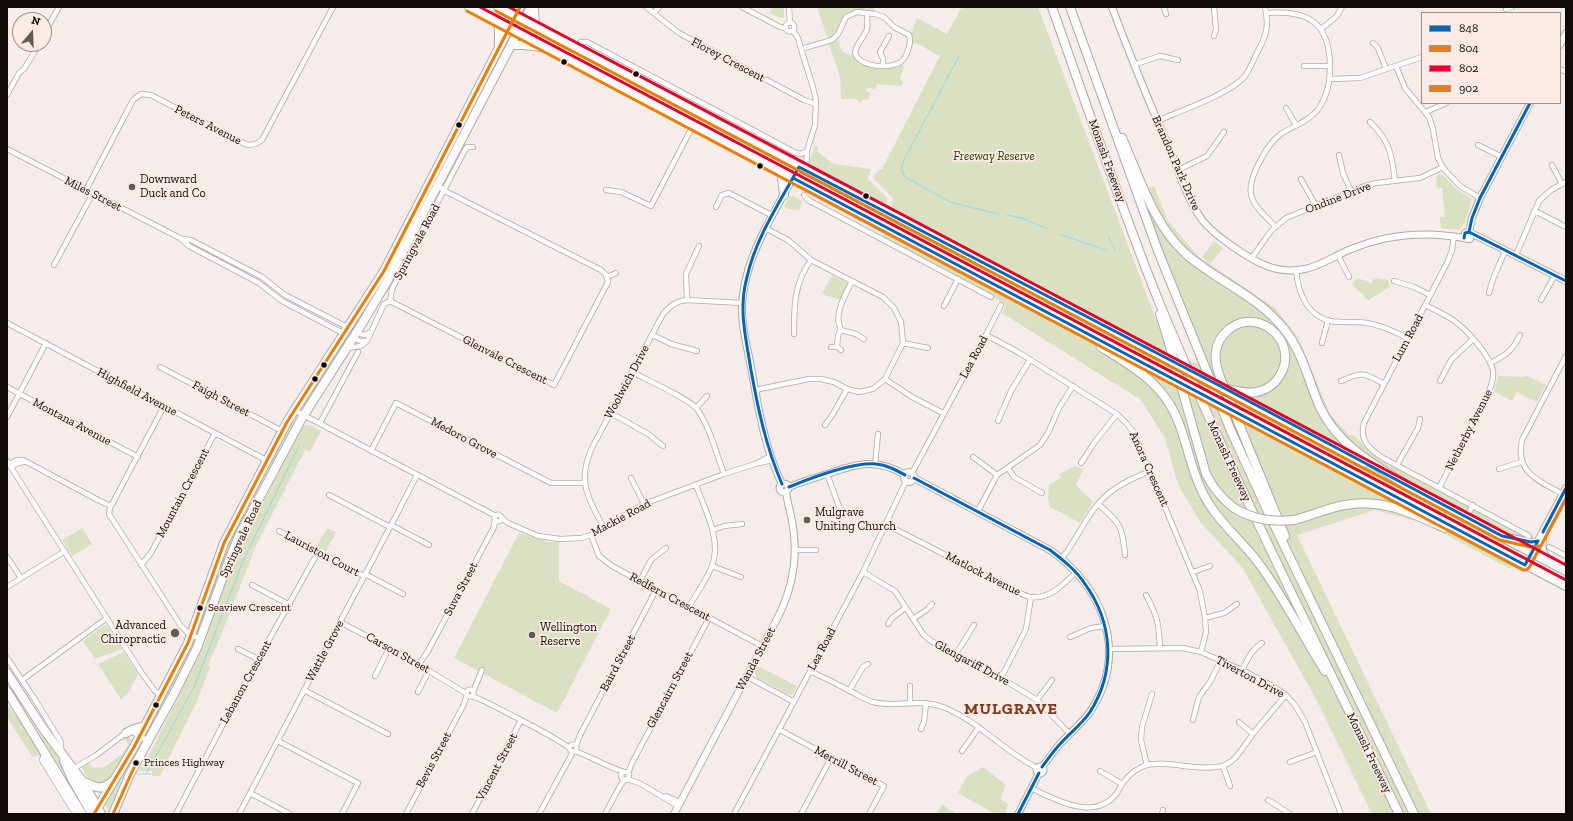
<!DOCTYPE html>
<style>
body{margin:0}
#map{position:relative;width:1573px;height:821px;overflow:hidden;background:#f6edea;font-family:"Zilla Slab",serif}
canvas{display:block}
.frame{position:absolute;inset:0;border:8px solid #110b08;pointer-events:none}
.legend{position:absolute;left:1421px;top:12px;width:140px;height:92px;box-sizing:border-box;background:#fcebe4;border:1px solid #9e918c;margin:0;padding:5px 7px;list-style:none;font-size:12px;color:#110b08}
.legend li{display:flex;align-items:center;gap:8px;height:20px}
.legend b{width:20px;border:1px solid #9e918c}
.north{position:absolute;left:12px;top:12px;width:40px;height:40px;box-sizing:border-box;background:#fcebe4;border:1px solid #9e918c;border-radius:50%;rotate:19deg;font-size:11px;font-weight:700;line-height:16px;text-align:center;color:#110b08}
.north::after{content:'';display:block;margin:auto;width:14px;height:18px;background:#615a57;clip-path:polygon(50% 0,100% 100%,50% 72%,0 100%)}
</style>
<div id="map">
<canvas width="1573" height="821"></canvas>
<div class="frame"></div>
<ul class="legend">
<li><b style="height:5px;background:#0065bd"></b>848</li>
<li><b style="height:5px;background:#f37c00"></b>804</li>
<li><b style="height:5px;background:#e4002b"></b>802</li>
<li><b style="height:5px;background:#f37c00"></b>902</li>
</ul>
<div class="north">N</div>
</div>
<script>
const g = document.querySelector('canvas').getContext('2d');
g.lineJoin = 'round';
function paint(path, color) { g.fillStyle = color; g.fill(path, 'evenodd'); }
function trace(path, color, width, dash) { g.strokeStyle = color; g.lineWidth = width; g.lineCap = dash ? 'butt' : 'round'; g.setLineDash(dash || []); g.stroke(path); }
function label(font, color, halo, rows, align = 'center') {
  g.font = font + ' "Zilla Slab",serif'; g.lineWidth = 3.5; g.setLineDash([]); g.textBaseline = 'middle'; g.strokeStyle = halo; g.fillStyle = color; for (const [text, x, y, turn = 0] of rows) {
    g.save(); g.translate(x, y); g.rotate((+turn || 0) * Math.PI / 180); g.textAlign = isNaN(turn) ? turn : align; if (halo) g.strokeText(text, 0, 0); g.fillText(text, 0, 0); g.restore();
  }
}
const green = new Path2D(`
 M773,7H784V17L780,18L769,13Z
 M817,7H874V12C851,11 847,7 837,31C841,42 837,54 853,55C859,65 871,69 883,68C891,68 898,63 905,66L900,77L901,81L903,82L902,86L877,84L876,89L867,88L866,92H870L869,99L862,100L860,103L856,99H841L840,77L829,44L833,42L829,43Z
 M962,7H1038L1169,354L1204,366L1136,193L1154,186L1168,221L1199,257L1275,308L1298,337L1330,414L1349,435L1355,436L1369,451L1388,464L1526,537L1510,569L1424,523L1375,510L1297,535L1431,814H1372L1316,699L1242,567L1200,522L1178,484L1165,438L1141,400L1002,313L1006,304L882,236L894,211L891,209L893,198L875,180L874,176L878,170L882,169L940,56L916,43L912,45L911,33L917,18L947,34Z
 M815,145L818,147L817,151L833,164L871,169L868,179L887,198V204C878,208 825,177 814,171L810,165L809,158H811Z
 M1440,174L1443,175L1455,188L1472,199L1465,223L1459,230L1441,228L1440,217H1445L1442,188H1437L1436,176Z
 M793,196L802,201L800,210L789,209L784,207L789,197Z
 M1214,241L1223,248L1210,264L1202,257Z
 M832,275L849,284L841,300L822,294Z
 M1357,278L1372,283L1373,278L1388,280L1390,287L1368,300L1352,284Z
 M345,340L346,342L345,345L305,404L299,409Z
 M1526,375L1546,385L1537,402L1517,392L1512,401L1494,391L1498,376L1525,377Z
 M297,417L298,418L208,606L198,631L195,633L220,558L270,460L292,423Z
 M303,425H310L321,431L310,452L305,450L255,548L220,638L208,665L210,667L197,701L160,776H152V771H138L147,759L204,645L229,573L241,544Z
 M1075,466L1083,469L1077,483L1075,484L1093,502L1080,523L1050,507L1048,499L1049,485L1062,477L1058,475Z
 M82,528L92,544L72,556L62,540Z
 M327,528L336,532L326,551L317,546Z
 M519,533L548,542H559V581L611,609L557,713L454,658Z
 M105,625H107L122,649L95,659L83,641Z
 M194,642L195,644C182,671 171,703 150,725Z
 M124,652L138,674L129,692L121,699L98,664Z
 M758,666L797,686L793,694L789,695L756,677L755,673Z
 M7,705L14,712L28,734L40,749L41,756L37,755L32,757L31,755L7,717Z
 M33,718L53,748L76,793V794L31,720Z
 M126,736L131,739V743L112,776L104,785C92,782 85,779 82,766L88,762L93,768L105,767L122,754L128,745L126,740H124L123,738Z
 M141,744L121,781L109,811L105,804L137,747Z
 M983,767L1006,785L1000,799L1008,804L1005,814H995L958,793L967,776Z
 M942,805L957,814L937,813Z`);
const stream = new Path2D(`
 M959,56L904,160C900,167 901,173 907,178L950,202L998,214
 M1007,215L1022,218L1048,229
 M1060,234L1106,250
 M1108,236L1115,250
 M137,774H151
 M146,774L194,687L243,561L299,446`);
const street = new Path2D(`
 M646,7L679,33L804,100L816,104
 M742,7L780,27L785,28
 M789,7L790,23
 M1164,7L1166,14
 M1214,7L1216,29L1214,36
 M1506,9L1512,7
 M654,13L659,7
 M1266,13C1307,10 1329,21 1330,65C1330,81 1328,94 1319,108C1311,120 1294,126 1282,133C1271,141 1266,150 1260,161C1242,195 1251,202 1275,226
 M785.5 27a4.5 4.5 0 1 1 9 0a4.5 4.5 0 1 1-9 0Z
 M1321,29L1336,17L1342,7
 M793,31L798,38L801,49L812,84L816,100L815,125L807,151L806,171
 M44,34L59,7
 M581,42H587L796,153L801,154L807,151
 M1373,43L1378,48L1386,69
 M801,49L832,40L838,34L846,17L857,12L875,14L884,17L894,27L909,35C912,44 906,61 897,64C886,68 867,67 858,58C849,50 865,38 867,29C868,24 867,18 867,13
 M1133,65L1160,56L1178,60
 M883,66V59L880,52L889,36
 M1304,66H1330
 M1396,66L1405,88L1429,117L1433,129L1438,158L1444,169L1460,186L1480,198
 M1560,69L1566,72
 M1330,79L1360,78L1422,57
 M7,95L19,73L24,69L39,44
 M1286,108L1296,125
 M1426,112L1446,103
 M1157,121C1180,111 1230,94 1245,76C1250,69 1254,59 1258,51C1267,34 1269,26 1265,7
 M1370,122C1390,141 1392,155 1395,181
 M1478,145L1502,157
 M7,149L180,238L189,246L259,283L282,301L343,333
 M1339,155L1343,173L1351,191
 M1552,165L1562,184
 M1178,170L1207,156L1224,132
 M1301,179L1316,206
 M86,190L133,100L141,94L151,95L245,144C252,146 257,144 262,140L333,7
 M606,190L621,192L651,206L699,114
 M804,195L808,200L991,297
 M716,207L722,195L729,193L773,216
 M1535,211L1566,227
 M1454,236L1452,250L1448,261L1364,423C1359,440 1369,449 1383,458L1529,536
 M182,239L191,240L262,277L285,295L347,327
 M1338,255L1349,277
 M1516,255L1539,201L1551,190L1566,182
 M1251,259L1271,231L1286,218L1362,187L1376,183L1420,178L1443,167
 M54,265L93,193
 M1296,270C1298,291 1306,315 1330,321C1342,323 1355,321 1367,323C1382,325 1395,332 1408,338
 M607,277L616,273
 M1394,281L1414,287L1430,295
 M1489,293L1493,279L1505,251
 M687,300L686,274L699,246
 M1541,300L1555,275
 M390,301L554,385L608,282L606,275L601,270L447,192L436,185
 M390,301L392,289L465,150L467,147H473
 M1425,305C1435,310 1444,314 1453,320C1466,329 1489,354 1493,370C1494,377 1492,384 1489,391L1439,488
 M944,306L958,279
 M7,323L266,460
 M841,330L856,334L864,339
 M357,332L364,335L371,332
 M794,334C794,306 794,283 811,260
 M653,335L671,344L697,351
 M986,335L1018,352L1117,414L1127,424L1134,433L1200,591L1205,618L1206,632L1201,652
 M353,338L360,341H367L384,304L390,301
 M903,343L928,348
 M1322,343L1328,320
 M831,347H837L841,350
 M837,347L838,335L841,330C833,314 845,296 852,281
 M347,348L361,346L367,341
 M1490,363C1507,355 1512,351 1520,335
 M160,367L282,431
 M632,372C645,379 690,399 697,409C709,425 717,455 724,474
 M885,379L912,397L943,413
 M1341,381C1363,371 1364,373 1384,384
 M1440,381L1451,360L1473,339
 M7,387L138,457
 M755,390L809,379H821L834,382L847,389L859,392L873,389L885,379L903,343L901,322L894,308L883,297L811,260L788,240L767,229
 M164,406L110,508L109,514L181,626L188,633L200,639
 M696,408L707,396
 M294,410L496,516
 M611,413L648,434L663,446
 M7,417L46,343
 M998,421L1011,391L1030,360
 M320,423L358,352
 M825,425L833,414L847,389
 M371,451L396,403L551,483H584
 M973,457L997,475
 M7,461L141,672L155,691L161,695
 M757,463L771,456
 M1081,463L1094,443L1117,414
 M9,464L17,460H23L98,500L111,506
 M875,464L878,434
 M1397,465L1418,428L1420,419
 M11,467L18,463L24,462
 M1008,468L1014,477L1042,493
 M1499,469L1521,462
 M912,473L986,335L1001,305
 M827,474L840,509
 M631,478L644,504
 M1563,494C1539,481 1515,473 1522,440L1566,356
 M329,495L390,527
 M1098,504C1121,524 1122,525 1125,555
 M978,511L997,475L1040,445L1048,433L1059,408L1073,386
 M494.5 518a3.5 3.5 0 1 1 7 0a3.5 3.5 0 1 1-7 0Z
 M502,518L508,523L538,536L560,539L581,538L591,535L644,504L724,474L755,464L773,460
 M1466,518L1473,505
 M391,525L429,545
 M887,525L1018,592C1022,594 1026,596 1030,597C1049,600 1064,584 1076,572
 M604,528C587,496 576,479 594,444L663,314C670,306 676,301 687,300L742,303
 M713,530L724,526L742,524
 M279,531L364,576
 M591,535L599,556L612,566L762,646
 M1549,547L1566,556
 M795,550H816
 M7,557L21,578
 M1062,558C1076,541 1084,520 1098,504C1112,487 1131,479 1150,471
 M141,565L151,553L215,433
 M712,566L741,577
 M863,572L895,591L923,634L931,641L1001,678L1037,700L1070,734
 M1193,572L1210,566
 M365,574L403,594
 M640,581L651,560L666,548
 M252,585L290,605
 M7,587L65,551
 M1146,595C1158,617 1159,624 1160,649
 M689,607C696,594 706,581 712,566C722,540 705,510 696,485
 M1205,618L1224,613L1237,604
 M913,619L928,609L932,604
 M340,622L408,658L467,694
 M888,624L892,618L905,608
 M1070,637L1091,628L1105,626
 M238,649L258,659
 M1108,649L1183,648L1201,652L1242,670L1276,688L1286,695L1295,705L1305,722L1341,814
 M956,654L974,625
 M7,658L34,698L61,742V752
 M419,664L428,651L494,527L495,519
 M1242,670C1248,659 1251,650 1262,643
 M810,671C825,678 839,685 854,693C860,696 867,701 873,702C896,708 920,698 943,707C978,721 1004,751 1037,768
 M375,676L389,648
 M746,676L794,702
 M1001,678L1026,629L1031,597
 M22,680L107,618
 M466.5 693a3.5 3.5 0 1 1 7 0a3.5 3.5 0 1 1-7 0Z
 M304,690L388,734
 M849,691L863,667L868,664
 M418,692L429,670
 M473,692L482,670
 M472,696C488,702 503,711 519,719C536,728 554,737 570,748
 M1037,700L1052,680
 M910,703V686
 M1193,720L1199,697L1210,682L1221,660
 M1239,722L1253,734
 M921,729L924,722L926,703
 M780,730L884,786L869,814
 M278,741L358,783L342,814
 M569.5 748a3.5 3.5 0 1 1 7 0a3.5 3.5 0 1 1-7 0Z
 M576,746L580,735L656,590
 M45,751L42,760L72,809L77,814
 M575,751C592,757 607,767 624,772
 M962,751L979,727
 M1290,762L1317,752
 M1147,765L1141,740L1142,727L1152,694
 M1223,766L1230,786
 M73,769L95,756L127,732H133L148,741
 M1100,771L1122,784
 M621 776a4 4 0 1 1 8 0a4 4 0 1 1-8 0Z
 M628,773L632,763L709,618
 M627,779L639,783L678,806
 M1031,788C1059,802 1096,821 1117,793C1123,781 1131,771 1144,766C1159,761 1180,766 1195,767C1233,770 1232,762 1253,734C1263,721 1275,708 1286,695
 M250,793L290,814
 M666,796L680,802
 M1268,800L1290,814
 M176,814L241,690L318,552
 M239,814L399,510L417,475
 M406,814L463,706L467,695
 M472,814L521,720
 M539,814L573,752
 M605,814L620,786L625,779
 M734,814L863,572L906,481
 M801,814L831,758
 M1162,814L1163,810`);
const secondary = new Path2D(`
 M1112,7C1130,56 1150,104 1171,153C1180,175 1188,201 1203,221C1211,231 1222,239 1232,246C1255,262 1276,275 1305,269C1321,266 1334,256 1349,250C1386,234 1425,231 1464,238
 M1560,45L1566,33
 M1469,232L1472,218L1480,198L1530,103
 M1470,233L1471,235L1470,239H1468L1464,238L1465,233L1469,232L1566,281
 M904 477a5 5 0 1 1 10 0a5 5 0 1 1-10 0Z
 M914,478L1050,550C1104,587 1129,653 1090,712C1081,724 1069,734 1059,745C1053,752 1048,760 1042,767
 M779.5 488a4.5 4.5 0 1 1 9 0a4.5 4.5 0 1 1-9 0Z
 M782,484C764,447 758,406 751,367C747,346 741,325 742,303C743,293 745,281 748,271C758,236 782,199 799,167
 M789,487C801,482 814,478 827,474C856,464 877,457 905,475
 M1543,533C1543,544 1540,552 1549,560
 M1507,537L1531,542L1538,541
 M1532,552L1566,488
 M1036.5 770a3.5 3.5 0 1 1 7 0a3.5 3.5 0 1 1-7 0Z
 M674,814L779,615C791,590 797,563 794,535C793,520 788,506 786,492
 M1018,814L1039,773`);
const highway = new Path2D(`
 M469,7L880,223L1167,376
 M498,7L799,167L1160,355
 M534,7L535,26
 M1052,7C1087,106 1120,205 1159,302C1231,476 1317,644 1399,814
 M1070,7L1158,251L1231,431L1269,514L1414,814
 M498,22L499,32V45
 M512,45H524L541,47
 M1122,138C1140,178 1153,224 1186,254C1217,281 1258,296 1284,329C1302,351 1308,379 1319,405C1338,448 1382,469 1420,493
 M781,171L784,195
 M1160,314L1167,336L1206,474C1213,488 1221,498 1234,508
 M1101,347C1135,368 1166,385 1180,426C1190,454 1194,482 1211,507C1225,528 1245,544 1260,565C1284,598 1303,636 1325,671
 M1227,389C1236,391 1247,394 1257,392C1266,390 1274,385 1279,377C1303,341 1253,301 1224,334C1210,350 1216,368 1223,385L1285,536
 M1236,395L1364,463
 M1245,417L1566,586
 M1416,491L1566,571
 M1294,520C1311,516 1327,508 1345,505C1383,498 1411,513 1445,528
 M7,673L42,727L83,782L101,814
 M7,691L82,814
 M126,733L134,729L145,726
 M64,761L72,779L92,814
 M84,782C98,788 100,791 113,781
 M94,814L134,747L188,643L224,543L287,422L384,271L520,7
 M113,814L130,774L176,690L197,648L228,563L239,536L302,418L360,327L388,280L531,7`);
const highwayBridge = new Path2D(`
 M1160,355L1236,395
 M1167,376L1245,417
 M1234,508C1254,520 1272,522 1294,520`);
const bus1 = new Path2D(`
 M793,178L1525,565L1538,541
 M1469,232L1472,218L1480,198L1530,103
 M1464,238L1465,233L1469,232L1566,281
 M914,478L1050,550C1063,560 1076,570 1085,584C1113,623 1116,671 1090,712C1082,724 1070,733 1061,743C1054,750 1048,759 1042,767
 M782,484C766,447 758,409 751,370C746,338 738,309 747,277C756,237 780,202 799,167L1226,389L1502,536L1531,542L1538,541
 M789,487C811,478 853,462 876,464C887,465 896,470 905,475
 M1543,532L1566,488
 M1018,814L1039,773`);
const bus2 = new Path2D(`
 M467,11L1523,570H1526L1529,568L1566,499
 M496,11C830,189 1166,363 1500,540L1530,547L1539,546`);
const bus3 = new Path2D(`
 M480,7L1566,580
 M509,7C861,194 1214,378 1566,565`);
const bus4 = new Path2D(`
 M94,814L134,747L188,643L224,543L287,422L384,271L520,7
 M113,814L136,763`);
const markers = [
 [564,62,3.5,"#110b08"],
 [636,74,3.5,"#110b08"],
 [459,125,3.5,"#110b08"],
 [760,166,3.5,"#110b08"],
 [132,187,4,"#615a57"],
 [866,196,3.5,"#110b08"],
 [324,365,3.5,"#110b08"],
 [315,379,3.5,"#110b08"],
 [807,520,4,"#615a57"],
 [200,608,3.5,"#110b08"],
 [175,633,5,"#615a57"],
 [532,635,4,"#615a57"],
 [156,705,3.5,"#110b08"],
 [136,763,3.5,"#110b08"]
];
const busNames = [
 ["Seaview Crescent",208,608],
 ["Princes Highway",144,763]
];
const streetNames = [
 ["Florey Crescent",728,60,28],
 ["Peters Avenue",208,125,27],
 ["Monash Freeway",1107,161,70],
 ["Brandon Park Drive",1176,163,66],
 ["Miles Street",93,194,27],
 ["Ondine Drive",1338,198,-21],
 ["Springvale Road",417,242,-62],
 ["Lum Road",1408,338,-62],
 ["Lea Road",974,357,-62],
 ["Glenvale Crescent",505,360,27],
 ["Woolwich Drive",627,382,-62],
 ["Highfield Avenue",137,392,28],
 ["Faigh Street",221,399,28],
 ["Montana Avenue",72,422,28],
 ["Netherby Avenue",1469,430,-63],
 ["Medoro Grove",464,438,28],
 ["Monash Freeway",1229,461,65],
 ["Anora Crescent",1149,469,66],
 ["Mountain Crescent",183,493,-62],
 ["Mackie Road",621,518,-28],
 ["Springvale Road",241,539,-65],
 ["Lauriston Court",322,554,28],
 ["Matlock Avenue",983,574,27],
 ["Suva Street",461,589,-62],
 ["Redfern Crescent",670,597,28],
 ["Lea Road",822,649,-62],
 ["Wattle Grove",325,651,-62],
 ["Carson Street",398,653,29],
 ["Wanda Street",756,659,-62],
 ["Baird Street",618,663,-62],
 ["Glengariff Drive",972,663,28],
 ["Tiverton Drive",1250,677,28],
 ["Lebanon Crescent",246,682,-61],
 ["Glencairn Street",670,690,-62],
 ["Monash Freeway",1369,753,64],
 ["Bevis Street",434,760,-62],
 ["Merrill Street",846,766,28],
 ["Vincent Street",497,767,-62]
];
const parkNames = [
 ["Freeway Reserve",994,157]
];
const poiNames = [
 ["Downward",140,180],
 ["Duck and Co",140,194],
 ["Mulgrave",815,513],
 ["Uniting Church",815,527],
 ["Advanced",166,626,"right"],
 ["Chiropractic",166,640,"right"],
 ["Wellington",540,628],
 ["Reserve",540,642]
];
const districtNames = [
 ["MULGRAVE",1011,709]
];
paint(green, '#dae0c2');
trace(stream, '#94d8ef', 1);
trace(street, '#b2aaa7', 6);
trace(secondary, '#b2aaa7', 8);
trace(highway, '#b2aaa7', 10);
trace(street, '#fefcfc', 4.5);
trace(secondary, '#fefcfc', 6);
trace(highway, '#fefcfc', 8);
trace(highwayBridge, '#b2aaa7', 10, []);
trace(highwayBridge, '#fefcfc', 8);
trace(bus1, '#0065bd', 3);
trace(bus2, '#f37c00', 3);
trace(bus3, '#e4002b', 3);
trace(bus4, '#f37c00', 3);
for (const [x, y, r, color] of markers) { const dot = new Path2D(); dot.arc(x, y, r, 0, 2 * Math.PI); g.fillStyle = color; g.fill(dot); trace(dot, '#fcebe4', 1.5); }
label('11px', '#110b08', '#fcebe4', busNames, 'left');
label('12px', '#110b08', '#fcebe4', streetNames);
label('italic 12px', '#2b3900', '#fcebe4', parkNames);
label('12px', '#110b08', '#fcebe4', poiNames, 'left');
g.letterSpacing = '1px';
label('bold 16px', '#7d3b21', '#fcebe4', districtNames);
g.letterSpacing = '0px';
</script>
